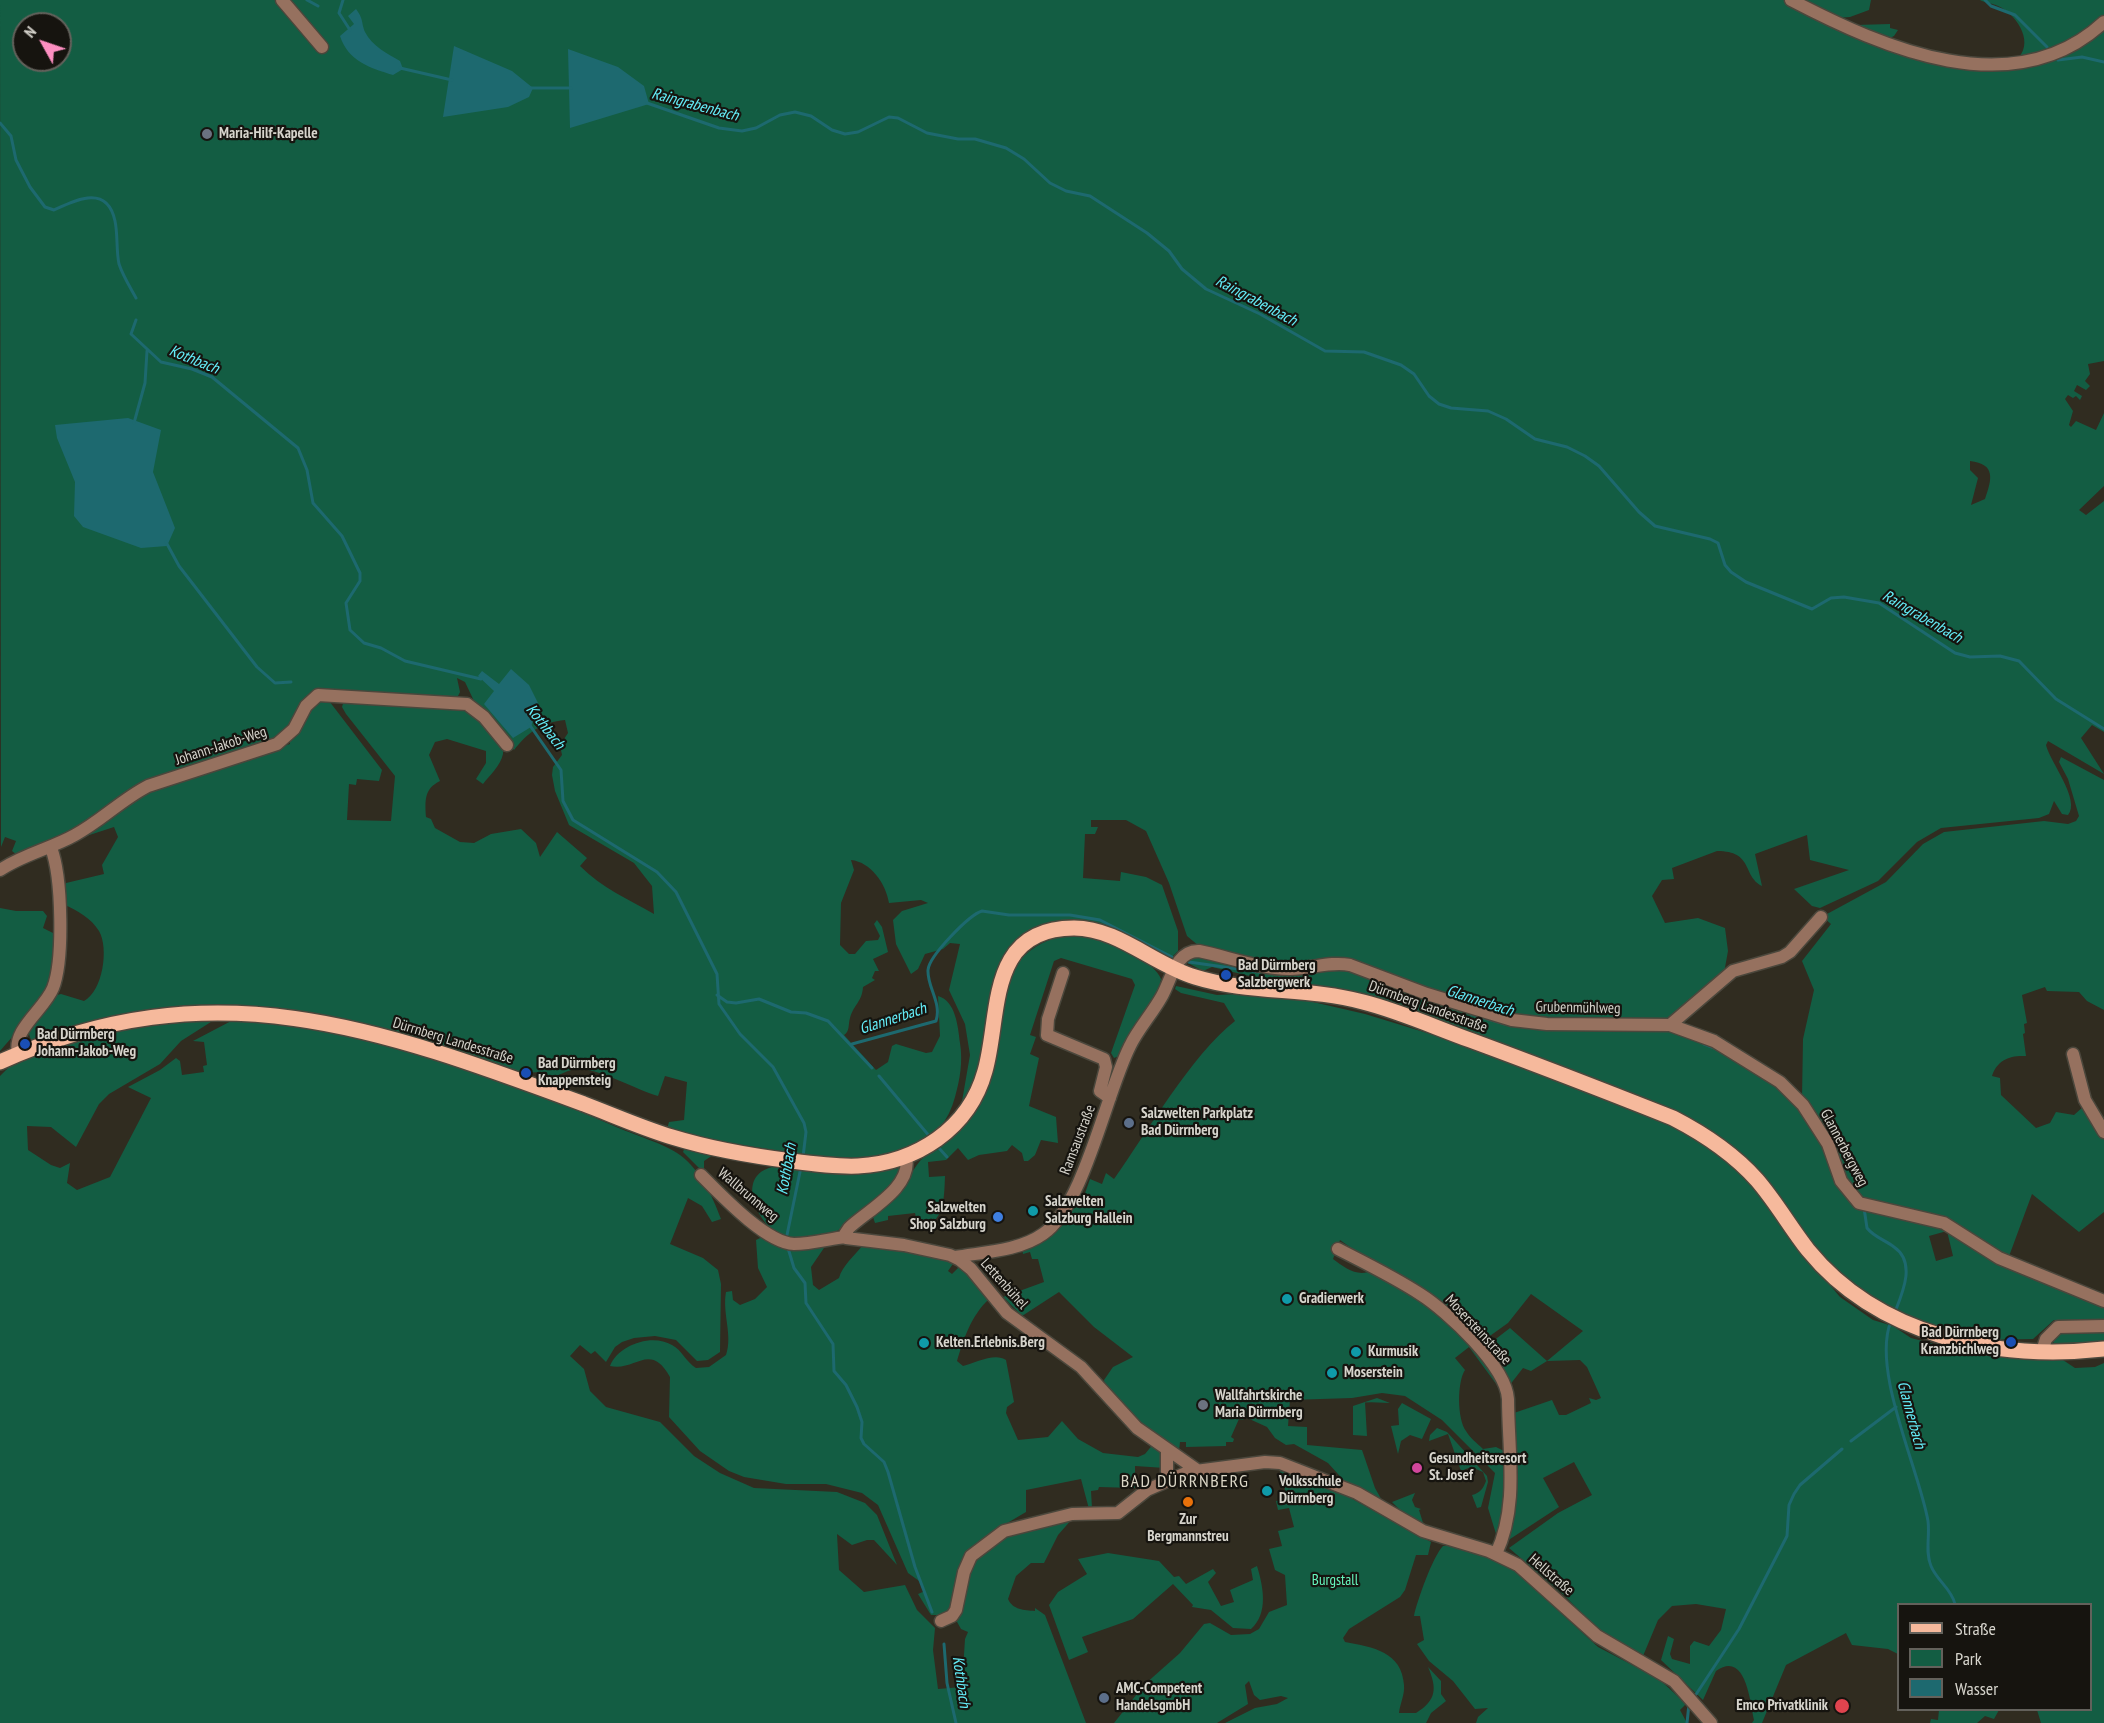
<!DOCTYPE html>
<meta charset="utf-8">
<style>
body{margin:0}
#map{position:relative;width:2104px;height:1723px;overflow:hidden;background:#302c20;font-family:"PT Sans Narrow",sans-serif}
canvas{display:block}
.legend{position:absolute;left:1897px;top:1603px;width:195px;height:108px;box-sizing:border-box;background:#16140f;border:2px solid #63615b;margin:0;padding:8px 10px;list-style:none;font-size:18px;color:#d6d4cc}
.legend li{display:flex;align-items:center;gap:12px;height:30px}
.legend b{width:30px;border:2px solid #63615b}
.north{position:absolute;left:12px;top:12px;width:60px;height:60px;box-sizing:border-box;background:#16140f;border:2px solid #63615b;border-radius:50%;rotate:310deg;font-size:16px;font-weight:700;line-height:24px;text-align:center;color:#d6d4cc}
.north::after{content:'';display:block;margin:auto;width:21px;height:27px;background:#fc8fc1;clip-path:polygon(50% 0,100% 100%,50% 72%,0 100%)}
</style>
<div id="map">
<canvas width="2104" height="1723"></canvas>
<ul class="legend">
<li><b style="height:8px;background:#f6b99c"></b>Straße</li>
<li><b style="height:16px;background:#135d43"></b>Park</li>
<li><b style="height:16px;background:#1d696f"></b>Wasser</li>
</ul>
<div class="north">N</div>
</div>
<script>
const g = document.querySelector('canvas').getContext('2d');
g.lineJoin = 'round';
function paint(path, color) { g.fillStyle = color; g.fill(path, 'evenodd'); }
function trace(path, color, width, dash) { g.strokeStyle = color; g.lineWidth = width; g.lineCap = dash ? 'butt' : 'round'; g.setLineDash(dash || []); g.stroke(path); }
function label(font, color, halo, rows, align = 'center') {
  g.font = font + ' "PT Sans Narrow",sans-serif'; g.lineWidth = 4.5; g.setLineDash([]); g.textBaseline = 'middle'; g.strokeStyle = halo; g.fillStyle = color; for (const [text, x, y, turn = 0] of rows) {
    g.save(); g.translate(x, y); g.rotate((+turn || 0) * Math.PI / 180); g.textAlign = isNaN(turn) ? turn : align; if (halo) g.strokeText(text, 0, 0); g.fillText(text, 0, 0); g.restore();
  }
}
const green = new Path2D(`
 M0,0H1871L1869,10L1850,17L1837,18L1845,27C1909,54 1948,73 2018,64C2028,63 2041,64 2050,60C2067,55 2090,37 2104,25V361L2088,364L2090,374L2085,381L2090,386L2086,390L2077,385L2074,391L2082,396L2080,400L2076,396L2073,398L2068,395L2065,399L2073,411L2069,425L2071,427L2076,421L2096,430L2104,413V486L2079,510L2086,515L2104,501V732L2092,725L2081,738L2104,774L2048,741L2046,745C2050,762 2081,800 2068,815L2062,814L2054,801L2049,814L2039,818L1941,828L1917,842L1878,881L1820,908L1812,906L1794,889L1849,870L1810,860L1807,835L1755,854L1762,886C1742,876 1754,851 1717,851L1672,868L1674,879L1662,880L1652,896L1665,923L1698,918L1725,928L1728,951L1724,973L1688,1008L1661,1023L1522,1019L1479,1009L1348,962L1336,960L1302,965L1263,963L1199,946L1187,936L1169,883L1146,831L1126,820H1091V827H1098L1095,834H1085L1083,878L1120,881L1121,872L1146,877L1162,885L1178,931V951L1171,958L1165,959C1122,934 1076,900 1027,934C975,970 996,1037 972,1088C969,1095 967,1102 961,1107L970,1055L965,1024L949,990L960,944L950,943L943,949L925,954L918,969L911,974L896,944L893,920L902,911L928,903L921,900L889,903C886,884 871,862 851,860L854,870L841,903L840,945L849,954H855L866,941L878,940L880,936L874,924L877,920L882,927L888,952L873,959L879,971H875L872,978L875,980L863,987C862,1002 854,1004 850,1018C848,1025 850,1031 844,1035L876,1070L888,1062L892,1046L896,1044L926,1053L932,1052L940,1036L938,996C956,1001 958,1027 960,1043C963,1062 960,1079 955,1097C934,1176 836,1159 774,1150C742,1145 711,1140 679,1133L667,1129L669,1122L684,1120L687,1082L665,1076L658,1096C637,1090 597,1067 577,1069C569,1069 559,1076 550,1078L544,1072L516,1073L410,1039L320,1016L228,1005L133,1012L31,1040L28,1031L53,996L61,994L84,1001C103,991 109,948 99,931C91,918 78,911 65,905L66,883L104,874L102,865L118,837L114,827L68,842L91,830L147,790L290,744L289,728L270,742L137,788L64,838L17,855L12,851L16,841L5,837L1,847ZM24,24H60V60H24ZM1970,461C1996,464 1992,479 1985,499L1971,505L1978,478L1970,470ZM457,678L465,682L474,701L514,750C528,732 542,722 565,720L568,733L560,745L562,755L553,767L552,775L555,791L569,825L634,863L652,886L654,914C628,899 602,888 580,866L587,858L557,832L540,857L536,843L521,829L491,834L474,843L460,842L435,828L431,819L426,817C425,800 424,789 440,781L429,755L435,742L447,739L486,751V763L476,779L483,784C489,776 501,765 503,754C506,738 483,714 468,709C456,704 357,698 344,700L342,707L346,714L395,776L391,821L347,820L349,784L356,785L357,779L379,781L382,770L323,693L451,701L457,698L460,692Z
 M1980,0H2104V18C2079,38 2050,52 2019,57C2034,40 2015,13 1998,6C1992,3 1985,3 1980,0Z
 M1890,24V28L1898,30L1894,36L1888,39L1856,25Z
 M2061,757L2104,780V1010L2087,1001L2079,992L2047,991L2045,987L2022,995L2027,1023L2024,1024L2025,1033L2023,1034L2026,1056C2010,1055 1997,1060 1992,1076L2000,1078L2001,1095L2036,1128L2050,1123L2056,1112L2074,1115L2084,1106L2104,1137V1212L2079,1232L2032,1194L2008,1259C1976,1243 1950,1218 1914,1214V1218L1947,1228L1978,1250L2000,1262L2104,1304V1322L2054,1320L2033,1339L1978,1340L1955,1334L1895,1311L1853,1286L1819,1255L1772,1191L1746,1161L1722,1140L1670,1111L1594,1080L1383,1001L1342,991L1279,983L1212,967L1203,971L1188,963L1190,956L1200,955L1271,971L1342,967L1454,1008L1519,1025L1682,1031L1745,1062L1786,1093L1819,1134L1838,1181L1857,1205L1860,1199L1853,1195L1844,1180L1827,1136L1802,1098L1803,1039L1814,990L1802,961L1831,924L1824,918L1827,914L1886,882L1923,844L1944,832L2044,821L2068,824L2076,821L2079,816L2068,779L2059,762ZM1947,1231L1953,1256L1936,1261L1929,1236Z
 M0,908L16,911H43L47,916L43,928L55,934C57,992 36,1010 0,1051Z
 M1067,934C1076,935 1086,934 1095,936C1112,940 1156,963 1161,979C1157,1007 1130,1030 1119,1056L1114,1058L1111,1053L1135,985L1132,979L1061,958L1054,961L1030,1035L1036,1037L1030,1054L1039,1058L1029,1106L1056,1117L1058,1143L1041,1140L1035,1155L1028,1161H1024L1022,1153L1012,1145L1007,1151L979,1155L968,1160L958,1148L946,1160L928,1162L929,1177L945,1176C944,1199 945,1222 919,1230L915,1213L888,1216V1220L875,1223L872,1214L878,1199L876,1198C863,1209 848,1228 832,1233C823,1237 806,1242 796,1241C765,1240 729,1178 772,1167L849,1175L899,1168L904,1183C911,1176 915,1165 923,1158C941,1142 962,1133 974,1112C983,1096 992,1074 996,1056C998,1046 995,1035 997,1024C1003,976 1017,947 1067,934Z
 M1176,986L1217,995L1258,993L1300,999L1365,1014L1450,1040L1649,1115L1699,1138L1735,1166L1756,1188L1807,1258L1840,1297L1873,1320L1893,1326L1911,1338L1945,1347L2018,1358L2063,1360L2075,1368L2095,1367L2104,1363V1723H2041L2037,1710H2090V1604H1898V1654L1888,1649L1852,1645L1846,1633L1786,1665L1762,1723H1752L1754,1720C1750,1702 1746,1650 1716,1671L1703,1700L1661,1660L1668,1636L1674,1639L1670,1654L1672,1659L1690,1664V1646L1694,1641L1709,1646L1721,1630L1726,1609L1696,1604L1672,1606L1658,1620L1643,1656L1606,1635L1590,1622L1565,1596L1509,1548L1558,1513L1592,1495L1574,1462L1543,1478L1559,1507L1507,1541L1513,1513L1511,1414L1552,1400L1559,1415H1566L1591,1403L1589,1398L1596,1400L1601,1398L1587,1367L1580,1360L1547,1361L1531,1371L1523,1368L1509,1386L1486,1353L1488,1345L1510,1328L1547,1361L1583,1331L1531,1294L1508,1323L1480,1343L1430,1297L1375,1265L1340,1240L1333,1259C1345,1268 1358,1278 1373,1270C1417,1294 1440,1312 1475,1349C1487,1361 1500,1374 1505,1390L1502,1392L1469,1347L1455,1358L1465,1370C1457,1382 1457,1419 1466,1431C1470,1438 1477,1443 1483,1449L1496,1447L1506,1452L1508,1498L1501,1533L1496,1534L1488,1508L1495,1473L1442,1420L1405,1396L1382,1393L1352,1398L1290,1400L1288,1426L1307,1427V1445L1362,1450L1375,1488L1384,1504L1347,1484L1328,1463L1294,1444L1286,1445L1275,1438L1267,1427L1245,1417L1243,1420L1239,1419L1231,1437L1234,1439L1233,1442H1226V1446L1186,1447V1442H1180L1179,1451C1158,1437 1106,1408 1104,1380L1113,1367L1133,1357L1094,1327L1059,1292L1022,1316L1003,1297L1044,1282L1038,1259H1032L1030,1252L1023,1254L1022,1249C1049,1240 1063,1220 1076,1195L1083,1199L1090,1179L1102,1184L1106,1173L1114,1179C1146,1134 1192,1054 1235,1021L1224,1003L1181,993L1175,989Z
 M235,1019C366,1030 494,1073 614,1126C631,1134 666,1144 680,1155C701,1171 712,1195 721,1219L712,1222L702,1206L688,1198L670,1244L703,1258L718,1270L721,1284L720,1352L708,1360L697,1361L676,1340L655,1336L634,1338L622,1342L615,1347L606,1362L595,1351L591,1354L580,1345L570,1356L584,1369L590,1391L606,1407L660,1422L694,1456L720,1473L754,1488L837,1492L865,1503L877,1515L897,1565L874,1540H867L852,1545L837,1534L839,1570L864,1592L905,1585L917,1610L935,1628L933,1650L938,1689L962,1687L965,1639L968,1632L961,1629L956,1620L971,1564L1011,1531L1073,1518L1058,1535L1044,1563H1031L1016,1576L1008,1599C1013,1610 1024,1610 1035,1611V1608L1045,1615L1086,1723H0V1076L12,1064L81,1036L152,1020H214L181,1041L160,1064L109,1094L99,1104L76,1147L51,1127L27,1126L28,1150L51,1165L60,1168L70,1163L67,1183L77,1190L110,1177L151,1098L128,1087L160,1070L176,1058L180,1061L182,1075L204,1072L203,1066L207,1065L204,1042L193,1041Z
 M685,1147L713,1155L704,1161V1173L683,1152Z
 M762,1237L826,1245L811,1267L813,1285L819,1290L839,1278C842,1266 855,1255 863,1245L876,1244L955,1261L948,1271L952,1274L959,1267L969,1273L989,1299C971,1316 964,1338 957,1361L963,1366C975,1363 995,1352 1006,1360L1014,1402L1007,1407L1006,1413L1018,1440L1048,1437L1062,1421L1078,1439L1103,1453L1138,1457L1145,1454L1154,1443L1161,1449L1165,1468L1135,1466V1488L1099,1487L1098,1490L1091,1491L1092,1508L1089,1509L1081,1479L1026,1490V1512L992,1532L969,1552L951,1610L944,1615H931L918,1594L925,1591L922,1583L908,1573L878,1505L862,1493L826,1484H786L744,1477L729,1471L700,1451L669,1417L670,1377C650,1341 635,1372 610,1366C618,1345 652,1333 672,1345C682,1350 686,1362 696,1368L709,1367L726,1355C733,1335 722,1313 726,1292L732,1291L733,1300L740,1305L755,1299L767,1287L758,1268L756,1240Z
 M2063,1331H2104V1343L2056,1347L2052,1340Z
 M1377,1398L1390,1403L1365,1402L1367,1436L1353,1435V1406Z
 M1402,1403L1431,1419L1422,1439L1410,1435L1401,1441L1398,1454L1391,1426L1399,1425L1398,1409Z
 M1437,1428L1447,1432L1487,1476L1488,1482L1481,1507L1477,1508L1472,1495C1480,1493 1483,1489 1486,1481L1483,1472L1471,1467L1461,1471L1448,1434L1429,1441L1430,1435Z
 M1279,1467L1286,1474L1347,1496L1431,1542L1428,1555H1416L1405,1590L1400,1597L1349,1629L1343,1638L1345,1642C1373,1647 1402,1652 1404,1685C1405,1694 1400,1704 1399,1713H1416C1437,1700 1437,1688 1428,1667L1441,1681V1694L1446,1701L1431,1713L1426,1723H1225L1255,1708L1277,1704L1288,1698L1281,1696L1260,1700L1254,1695L1249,1681L1245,1685L1248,1704L1217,1723H1114L1144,1685L1180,1653L1204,1624L1210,1623L1231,1635L1250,1634L1259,1629L1269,1612L1287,1605L1285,1575L1275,1570L1269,1549L1282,1546L1278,1531L1294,1527L1289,1508L1278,1510L1276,1501L1287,1498Z
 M1415,1493L1412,1500L1415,1507L1421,1509L1419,1510L1424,1526L1406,1516L1392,1502Z
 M1443,1546H1454L1493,1559L1515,1571L1598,1647L1659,1679L1686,1704L1680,1710L1687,1723H1476L1478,1717L1488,1708L1475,1709L1453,1681L1429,1661L1417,1644L1424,1640L1420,1616H1414C1417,1601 1433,1556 1443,1546Z
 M1108,1553L1159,1561L1174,1577L1179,1576L1186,1584L1213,1569L1216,1573L1208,1582L1221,1606L1234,1602L1230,1590L1253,1580L1251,1569L1257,1566C1263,1586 1269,1613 1251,1629L1233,1628L1211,1610L1192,1607L1193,1605L1173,1584L1133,1619L1082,1637L1088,1652L1069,1660L1049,1605L1058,1592L1087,1574L1078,1559Z
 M1939,1710H1999L1994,1719L1985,1716L1977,1723H1930L1931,1719L1938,1720Z`);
const water = new Path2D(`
 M356,9C364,20 361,22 365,32C372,46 388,54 400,61L403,69L393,75C370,68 348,61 340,36L354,24L348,16Z
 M454,46L512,71L533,88L529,97L508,107L443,117Z
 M568,49L618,67L644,86L649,104L570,128Z
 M128,418L161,430L153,472L175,528L167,546L141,548L83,527L74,516L75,482L57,438L55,425Z
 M511,669L529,685L538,703L531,727L513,738L484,704L494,691L478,676L482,671L499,684Z`);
const stream = new Path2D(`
 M307,0L318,6
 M343,0L339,13L350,30
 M1985,0L1991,6L2015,15L2047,47
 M2058,60L2082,57L2104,62
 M400,68L452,80
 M529,88H571
 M647,103L719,128L742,131L756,128L780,115L795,112L811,116L832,130L845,134L858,132L889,117L898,118L927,133L958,139H975L1006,148L1024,159L1050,183L1066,191L1090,196L1147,233L1169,251L1182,269L1206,289L1260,314L1325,351L1364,352L1401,365L1414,374L1429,396L1439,404L1451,408L1488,411L1506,419L1535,439L1567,447L1585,456L1599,466L1639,512L1655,526L1710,539L1718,543L1725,565L1731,572L1746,582L1812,609L1831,598L1844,597L1879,603L1955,653L1970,657L2000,656L2019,661L2056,699L2104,729
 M0,123L11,136L16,160L30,187L45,207L54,210C76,200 107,184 115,221C118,235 116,250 119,264C123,276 130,287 136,298
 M136,320L131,334L161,362L192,369L212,377L298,448L307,470L313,503L342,536L360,573V581L346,603L350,630L364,643L381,648L405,661L481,679
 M134,423L145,383L147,351
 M166,542L179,566L257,667L275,683L291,682
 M529,724L561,770L563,801L573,820L657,872L676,892L717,974L719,1004L740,1034L773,1067L804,1123L806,1132L803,1157
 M1189,962L1259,972
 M717,995L727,1002L736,1003L759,999L791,1012L806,1013L828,1021L872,1068
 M1471,1014L1505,1024
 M852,1044L936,1021C942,1003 927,987 928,970C929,956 969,915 982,911L1009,915H1070L1100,920L1172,957
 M1704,1044L1717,1049
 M879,1076L930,1137
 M938,1147L947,1157
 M1864,1208L1867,1228C1874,1237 1885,1240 1894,1247C1916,1262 1903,1292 1895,1312
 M787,1235L801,1167
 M788,1248L794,1268L805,1283L806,1303L833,1344L834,1371L846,1385L857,1407L862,1422L861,1438L864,1444L884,1462L888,1472L915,1567L932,1612
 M1891,1321C1871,1370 1919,1469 1928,1521C1930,1536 1925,1552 1931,1566C1937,1581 1951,1588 1955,1604
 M1851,1441L1896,1407
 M944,1644L947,1683L956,1723
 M1693,1699L1739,1629L1787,1536L1789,1505L1794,1494L1800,1485L1842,1449
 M1687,1723L1689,1704`);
const minor = new Path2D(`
 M282,0L322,47
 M1791,0C1883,48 2014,106 2104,22
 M0,870C24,854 50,849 75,835C101,821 121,800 148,786L277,744L294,729L306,706L318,695L467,704L484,717L507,745
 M1063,973L1048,1019L1047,1035L1104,1059L1106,1067L1100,1091L1110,1098
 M1670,1025L1733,971L1782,957L1790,952L1821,917
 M18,1054C12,1029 44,1010 53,988C64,960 62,876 51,848
 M2073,1054L2085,1100L2104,1132
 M906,1157C913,1187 868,1210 849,1228L845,1234L846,1238L904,1245L950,1255L960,1260L971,1269L1007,1313L1081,1367L1137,1428L1197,1470
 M701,1175C721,1195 766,1243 794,1244C811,1244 829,1239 845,1237
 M1338,1249C1365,1263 1394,1277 1420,1294C1447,1311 1506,1366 1508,1399C1508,1451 1519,1505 1496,1554
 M955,1257C984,1252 1019,1251 1043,1234C1084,1206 1106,1093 1130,1046C1138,1029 1152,1014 1162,996C1171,980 1176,950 1199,951C1229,957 1259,969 1290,969C1311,969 1330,961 1350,965L1427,994L1512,1020L1547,1024L1670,1025L1714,1041L1780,1082L1803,1105L1828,1144L1841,1181L1859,1203L1944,1223L1999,1258L2104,1301
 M2042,1351L2046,1339L2058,1327L2104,1326
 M1167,1480V1449
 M941,1621L952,1616L956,1610L964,1572L971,1556L1004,1531L1072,1514L1118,1513L1147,1490L1188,1472L1265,1462L1280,1463L1357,1493L1423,1531L1489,1551L1518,1565L1597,1636L1674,1681L1711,1723`);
const major = new Path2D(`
 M0,1062C212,966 379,1028 584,1104C613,1115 642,1128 672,1137C711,1149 752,1156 792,1161C814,1164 836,1167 858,1166C916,1163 969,1129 985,1071C1001,1015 986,928 1074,928C1118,928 1154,965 1195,977C1249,994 1308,987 1363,1002C1399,1011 1434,1027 1470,1040C1538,1065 1605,1091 1673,1118C1704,1134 1733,1153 1757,1180C1776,1202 1790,1227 1808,1250C1878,1336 1998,1361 2104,1349`);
const markers = [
 [207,134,6,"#6b7280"],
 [1226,975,6,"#1a4fb4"],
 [25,1044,6,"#1a4fb4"],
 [526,1073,6,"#1a4fb4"],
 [1129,1123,6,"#5c6f8a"],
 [1033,1211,6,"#0f9aa8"],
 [998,1217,6,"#3f7fe0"],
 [1287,1299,6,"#0f9aa8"],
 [2011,1342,6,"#1a4fb4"],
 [924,1343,6,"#0f9aa8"],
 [1356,1352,6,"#0f9aa8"],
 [1332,1373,6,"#0f9aa8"],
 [1203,1405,6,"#6b7280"],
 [1417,1468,6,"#d1479c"],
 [1267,1491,6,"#0f9aa8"],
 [1188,1502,6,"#e8710a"],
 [1104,1698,6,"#5c6f8a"],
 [1842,1706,8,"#e0444e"]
];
const poiNames = [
 ["Maria-Hilf-Kapelle",219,134],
 ["Bad Dürrnberg",1238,966],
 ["Salzbergwerk",1238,983],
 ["Bad Dürrnberg",37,1035],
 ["Johann-Jakob-Weg",37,1052],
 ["Bad Dürrnberg",538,1064],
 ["Knappensteig",538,1081],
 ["Salzwelten Parkplatz",1141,1114],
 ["Bad Dürrnberg",1141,1131],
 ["Salzwelten",1045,1202],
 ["Salzburg Hallein",1045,1219],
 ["Salzwelten",986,1208,"right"],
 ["Shop Salzburg",986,1225,"right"],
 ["Gradierwerk",1299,1299],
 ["Bad Dürrnberg",1999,1333,"right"],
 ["Kranzbichlweg",1999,1350,"right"],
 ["Kelten.Erlebnis.Berg",936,1343],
 ["Kurmusik",1368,1352],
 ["Moserstein",1344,1373],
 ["Wallfahrtskirche",1215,1396],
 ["Maria Dürrnberg",1215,1413],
 ["Gesundheitsresort",1429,1459],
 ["St. Josef",1429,1476],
 ["Volksschule",1279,1482],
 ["Dürrnberg",1279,1499],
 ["Zur",1188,1520,"center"],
 ["Bergmannstreu",1188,1537,"center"],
 ["AMC-Competent",1116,1689],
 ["HandelsgmbH",1116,1706],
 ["Emco Privatklinik",1828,1706,"right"]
];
const streetNames = [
 ["Johann-Jakob-Weg",221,746,-18],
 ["Dürrnberg Landesstraße",1428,1007,20],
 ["Grubenmühlweg",1578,1008,1],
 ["Dürrnberg Landesstraße",453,1041,17],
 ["Ramsaustraße",1078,1140,-69],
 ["Glannerbergweg",1844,1148,62],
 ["Wallbrunnweg",748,1195,40],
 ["Lettenbühel",1004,1284,48],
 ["Mosersteinstraße",1478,1330,47],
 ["Hellstraße",1551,1575,41]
];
const parkNames = [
 ["Burgstall",1335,1581]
];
const waterNames = [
 ["Raingrabenbach",695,105,15],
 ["Raingrabenbach",1256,301,28],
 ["Kothbach",194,360,22],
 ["Raingrabenbach",1922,617,30],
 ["Kothbach",545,727,52],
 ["Glannerbach",1480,1001,18],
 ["Glannerbach",893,1019,-18],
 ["Kothbach",787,1169,-80],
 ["Glannerbach",1911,1415,75],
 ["Kothbach",961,1682,82]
];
const quarterNames = [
 ["BAD DÜRRNBERG",1185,1482]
];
paint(green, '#135d43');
paint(water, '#1d696f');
trace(stream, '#1d696f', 3);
trace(minor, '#4b473c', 15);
trace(major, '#4b473c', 18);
trace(minor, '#96715f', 12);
trace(major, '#f6b99c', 15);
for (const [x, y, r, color] of markers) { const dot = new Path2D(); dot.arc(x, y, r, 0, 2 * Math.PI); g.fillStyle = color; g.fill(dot); trace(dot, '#16140f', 2); }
label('bold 15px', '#d6d4cc', '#16140f', poiNames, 'left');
label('15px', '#d6d4cc', '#16140f', streetNames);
label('15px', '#66f7be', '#16140f', parkNames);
label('italic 16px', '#64eef9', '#16140f', waterNames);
g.letterSpacing = '1.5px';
label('18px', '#dbd6c6', '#16140f', quarterNames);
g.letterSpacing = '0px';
</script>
